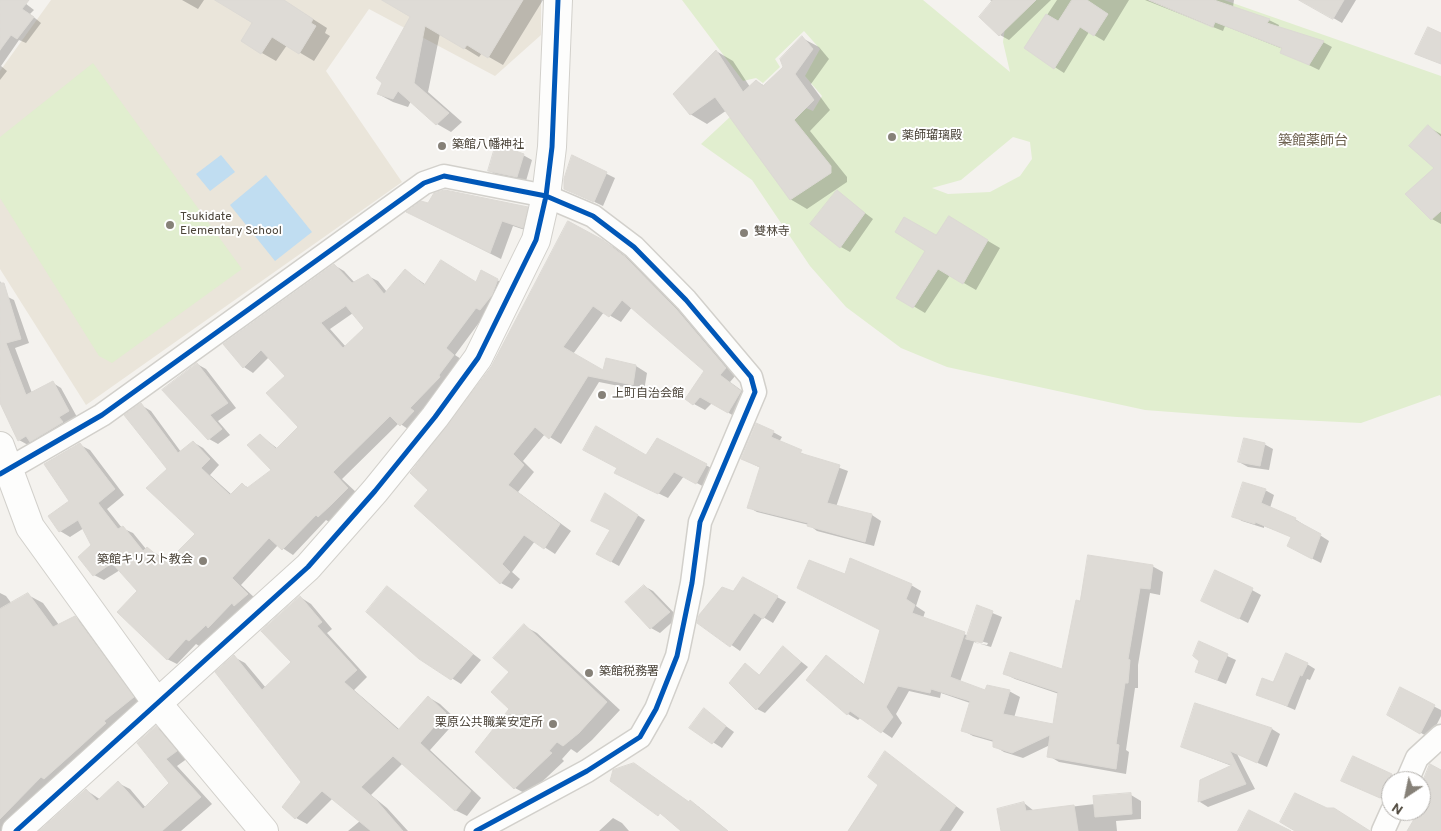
<!DOCTYPE html>
<meta charset="utf-8">
<style>
body{margin:0}
#map{position:relative;width:1441px;height:831px;overflow:hidden;background:#f4f2ee;font-family:Overpass,sans-serif}
canvas{display:block}
.north{position:absolute;left:1381px;top:771px;width:50px;height:50px;box-sizing:border-box;background:#fff;border:1px solid #b7b4b0;border-radius:50%;rotate:214deg;font-size:14px;font-weight:700;line-height:20px;text-align:center;color:#4b4439}
.north::after{content:'';display:block;margin:auto;width:18px;height:22px;background:#868178;clip-path:polygon(50% 0,100% 100%,50% 72%,0 100%)}
</style>
<div id="map">
<canvas width="1441" height="831"></canvas>
<div class="north">N</div>
</div>
<script>
const g = document.querySelector('canvas').getContext('2d');
g.lineJoin = 'round';
function paint(path, color) { g.fillStyle = color; g.fill(path, 'evenodd'); }
function trace(path, color, width, dash) { g.strokeStyle = color; g.lineWidth = width; g.lineCap = dash ? 'butt' : 'round'; g.setLineDash(dash || []); g.stroke(path); }
function label(font, color, halo, rows, align = 'center') {
  g.font = font + ' Overpass,"Noto Sans JP",sans-serif'; g.lineWidth = 4; g.setLineDash([]); g.textBaseline = 'middle'; g.strokeStyle = halo; g.fillStyle = color; for (const [text, x, y, turn = 0] of rows) {
    g.save(); g.translate(x, y); g.rotate((+turn || 0) * Math.PI / 180); g.textAlign = isNaN(turn) ? turn : align; if (halo) g.strokeText(text, 0, 0); g.fillText(text, 0, 0); g.restore();
  }
}
const education = new Path2D(`
 M51,0H541V35L495,76L369,9L326,71L402,182L86,405L0,269V71Z`);
const green = new Path2D(`
 M682,0H923L1010,72L1003,42L1007,12L1018,0H1224L1441,76V397L1440,395L1361,423L1237,417L1145,410L947,367L901,348L846,307L810,266L752,180L701,144L746,102L780,97L813,111L822,96L805,76L820,49L804,31L775,59L780,67L763,83L756,78L743,81ZM1013,137L1030,142L1032,159L1020,176L990,192L948,194L932,188L961,180Z
 M93,63L242,269L112,363L99,356L0,198V137Z`);
const water = new Path2D(`
 M221,155L235,172L210,191L196,174Z
 M266,175L312,232L275,261L230,205Z`);
const shadow = new Path2D(`
 M0,0H21L34,10L30,14L41,23L26,43L19,40L1,66L7,71L0,80Z
 M182,0H204L198,9Z
 M218,0H283L327,28L325,33L330,36L314,61L287,45L276,61L262,53L254,23Z
 M385,0H543L503,65L482,53L479,57L440,33L428,92L462,122L451,132L437,124L411,101L408,107L393,102L378,94L412,16Z
 M990,0H1051L1009,40L1000,35L993,2Z
 M1057,0H1129L1104,41L1089,32L1064,73L1025,48Z
 M1145,0H1234L1233,7L1269,20L1279,25L1278,28L1323,42L1332,47L1319,70L1282,52L1283,49L1225,26L1223,31Z
 M1302,0H1356L1342,23Z
 M802,38L819,47L829,59L811,84L830,110L810,131L847,177V182L807,209L790,199L727,110L707,124L690,114L716,51L733,61L750,87L756,81L765,86L784,68Z
 M1428,127L1441,134V224L1432,219L1436,168Z
 M523,155L532,160L526,181L499,176L490,171Z
 M573,157L615,178L603,206L565,188Z
 M837,192L873,219L850,252L841,247Z
 M428,205L527,208L538,214L534,233L513,226L501,259L408,212Z
 M949,218L1000,248L976,290L950,275L925,313L898,297Z
 M569,222L615,248L637,265L687,317L736,375L730,382L752,398L739,419L712,403L705,410L694,404L687,399L706,371L632,307L621,322L604,312L573,354L604,372L607,360L636,366L647,373L644,391L599,382L561,444L545,434L523,461L534,472L518,492L571,531L555,554L535,541L512,572L520,579L512,589L501,583L430,490Z
 M334,265L344,271L355,283L368,276L378,281L387,292L405,270L426,285L477,283L497,280L507,285L455,355L464,361L449,383L419,414L423,417L411,431L399,423L342,479L358,494L329,522L326,520L293,555L278,545L241,585L257,600L245,610L241,608L219,633L216,631L199,646L196,644L177,664L167,659L138,591L120,570L104,580L94,575L93,545L84,528L70,537L60,531L70,501L80,445L90,450L124,495L107,509L122,528L133,533L146,549L157,554L167,563L197,534L141,405L151,411L181,452L193,442L203,448L219,465L210,475L232,495L242,484L249,488L273,470L260,435L278,449L300,427L287,376L269,357L253,373L244,367ZM353,313L366,328L346,347L330,329Z
 M0,281L8,297L14,300L29,343L15,348L32,393L53,383L61,388L77,417L28,445L19,440L0,398Z
 M197,364L206,369L236,408L218,421L230,435L218,444L209,439Z
 M773,432L782,437L779,442L810,457L848,471L836,507L872,515L881,521L874,546L817,531L809,525L757,512L748,507L761,468L742,459Z
 M657,439L715,470L706,488L684,476L668,498L625,477L647,456Z
 M1264,444L1273,449L1269,470L1248,467L1239,462Z
 M1265,490L1274,495L1270,508L1295,519L1329,541L1321,563L1297,551L1292,537L1264,526V528L1242,521L1233,516Z
 M613,499L645,520L619,566L597,554L611,530Z
 M1152,566L1163,572L1160,595L1150,593L1138,665V688H1135L1126,750L1129,752L1126,774L1059,762L1049,756L1050,745L1023,758L1004,752L994,746V742L973,736L962,730L970,703L941,693L940,698L909,691L896,714L902,723L892,738L861,717L858,720L848,714L808,680L826,656L865,685L881,630L846,576L911,585L921,591L916,606L925,612L923,618L969,636L978,607L1002,617L991,647L974,642L960,682L986,692L1009,691L1020,697L1014,718L1054,725L1059,694L1015,679L1005,674L1063,670L1081,603ZM976,640L988,643L987,645L976,643Z
 M743,578L786,602L773,623L763,617L740,651L699,622L734,593Z
 M644,586L653,591L678,617L660,633L651,628L626,602Z
 M387,587L481,660L461,684L420,658Z
 M1252,590L1261,595L1248,623L1212,605Z
 M0,593L6,596L12,604L28,595L43,603L59,625L75,617L89,626L147,706L10,831H0Z
 M300,597L311,604L332,629L327,633L367,677L354,690L400,730L428,697L440,704L457,720L430,750L481,798L467,816L455,810L403,763L371,795L387,808L408,831H348L360,821L333,798L307,824L296,818L303,782L234,657L245,663L266,688L293,662Z
 M524,626L537,633L620,710L592,740L577,753L571,749L562,759L564,761L528,795L515,788L511,709V672Z
 M1199,643L1236,660L1226,684L1196,672L1200,660Z
 M784,648L808,667L765,713L757,709L745,665L761,676Z
 M1307,664L1315,669L1310,680L1307,679L1295,710L1258,694Z
 M1400,689L1441,710V716L1430,738L1389,715Z
 M1196,705L1272,729L1280,734L1267,767L1237,754L1255,789L1208,807L1200,802L1201,780L1232,766L1182,747Z
 M704,710L734,732L722,748L691,728Z
 M156,727L168,734L188,758L177,766L212,804L181,831H41L86,790L101,800L118,783L130,789L146,808L171,784Z
 M885,753L964,812L951,831H848L880,784Z
 M634,764L690,803L699,807L728,831H684Z
 M1391,775L1400,780L1391,781L1389,802L1343,781Z
 M1131,795L1141,801V819L1116,821L1117,831H1003L1024,803L1034,811L1095,804Z
 M613,818L622,823L629,831H599Z`);
const building = new Path2D(`
 M0,0H29L22,9L34,17L17,39L11,35L0,50Z
 M215,0H284L313,19L311,23L316,26L299,54L272,37L261,54L241,41L252,23Z
 M382,0H523L488,58L467,45L464,49L425,26L414,83L449,113L436,125L398,91L393,99L377,94L382,83L376,78L410,17Z
 M993,0H1036L999,36L979,17Z
 M1072,0H1087L1108,14L1094,36L1080,27L1054,69L1024,48L1046,14L1058,21Z
 M1149,0H1214L1270,19L1267,23L1324,41L1309,65L1280,53L1282,48L1215,22L1213,27Z
 M1299,0H1344L1333,19Z
 M1428,27L1441,33V64L1415,54Z
 M802,36L813,49L795,74L814,100L794,120L831,166V173L790,200L715,97L690,115L673,94L716,50L743,92L756,80L763,86L783,67L780,59Z
 M1428,125L1441,137V211L1431,220L1405,194L1434,168L1409,146Z
 M496,144L524,154L517,177L488,171Z
 M572,155L607,172L594,202L564,189V179Z
 M445,190L528,207L523,228L502,221L490,253L406,212L421,201L428,203L434,193Z
 M837,190L865,213L840,248L810,224Z
 M949,216L988,240L963,284L938,269L913,308L896,298L925,251L895,232L904,217L936,235Z
 M568,221L603,240L625,257L676,309L726,368L720,375L741,391L728,413L700,397L693,405L685,399L704,371L622,300L609,317L593,306L563,347L603,370L606,358L636,365L633,385L588,376L549,439L535,427L513,454L524,465L508,485L560,524L544,549L524,535L502,564L510,572L500,584L414,506L428,490L410,473L491,367Z
 M441,260L476,282L481,270L498,279L492,295L480,310L476,308L446,348L454,355L439,375L440,377L410,408L414,411L400,426L390,416L333,472L348,488L331,505L318,517L316,515L282,550L269,538L232,578L248,594L234,606L232,603L208,628L206,625L189,641L186,639L167,660L117,612L137,591L112,563L93,576L78,557L91,545L78,520L59,532L48,516L69,501L44,464L80,443L115,489L98,503L118,529L123,526L143,551L147,547L166,563L195,534L146,488L167,469L124,415L141,403L178,453L193,441L210,459L201,468L230,495L242,483L247,488L271,470L247,445L260,434L276,449L298,427L266,393L285,376L261,350L243,368L223,344L334,264L352,283L368,274L384,294L405,269L424,285ZM346,306L364,328L343,348L321,323Z
 M0,283H4L21,339L6,343L26,395L53,381L69,411L59,417L63,422L30,442L26,436L18,441L0,403Z
 M197,363L228,403L210,415L222,429L208,440L162,390Z
 M756,423L774,431L771,437L802,450L800,453L840,465L827,503L872,514L865,542L807,526L808,523L747,508L760,467L741,459Z
 M596,426L646,455L657,438L707,464L696,484L674,472L658,494L614,473L617,468L583,450Z
 M1244,438L1265,443L1260,466L1238,462Z
 M1243,482L1266,489L1261,503L1296,518L1295,520L1321,534L1312,559L1287,546L1291,537L1255,522V524L1232,517Z
 M605,493L638,515L611,562L596,554L610,530L591,521Z
 M1088,555L1153,565L1150,589L1140,588L1128,659L1130,660L1128,683H1125L1116,744L1119,745L1116,769L1047,757L1050,735L1012,753L993,747V740L961,731L970,701L931,689L930,693L898,686L886,707L893,717L881,733L850,711L847,715L806,680L826,655L864,685L880,630L797,588L809,560L845,574L850,558L912,584L906,599L915,605L912,613L965,632L950,677L985,690L987,685L1010,690L1003,714L1053,724L1058,692L1003,674L1010,652L1062,669L1076,600L1080,601Z
 M1215,570L1253,588L1239,619L1201,601Z
 M743,577L778,596L763,619L754,613L730,647L697,623L699,615L722,587L733,591Z
 M644,585L670,612L650,629L625,602Z
 M387,586L473,654L451,680L419,659L366,612Z
 M28,593L53,627L75,616L134,697L104,721L106,723L82,745L44,779L41,777L0,819V609Z
 M300,596L322,622L317,626L357,670L344,682L398,730L428,696L446,713L420,743L471,791L455,811L393,756L361,787L376,800L403,831H371L322,791L295,819L282,807L301,782L215,672L234,655L262,690L291,662L261,631Z
 M977,605L993,611L982,643L966,639Z
 M524,624L607,702L579,733L563,746L557,742L549,751L552,753L514,789L475,752L509,709L491,692L509,672L493,658Z
 M1199,641L1228,654L1217,680L1195,672L1199,661L1193,656Z
 M783,646L801,662L756,710L729,683L745,663L759,675Z
 M1286,653L1308,663L1302,676L1300,675L1287,706L1256,695L1262,678L1273,682Z
 M1400,687L1435,705L1420,734L1387,715Z
 M1195,703L1272,728L1257,763L1230,751L1246,784L1198,802L1200,780L1232,765L1181,747Z
 M704,708L726,726L712,744L689,728Z
 M156,726L177,751L166,759L201,797L162,831H39L86,789L97,801L118,781L143,809L169,783L137,743Z
 M885,751L956,806L939,831H848L878,785L868,777Z
 M1353,756L1392,774L1380,798L1341,781Z
 M634,763L689,802L690,800L728,831H681L660,813L658,816L610,781L613,770Z
 M1430,764L1441,770V831H1407L1419,811H1421L1430,791L1421,786Z
 M1131,793L1132,814L1095,817L1093,796Z
 M1295,793L1327,808H1334L1370,831H1295L1280,822Z
 M1024,802L1026,811L1074,805L1078,831H1001L997,809Z
 M1249,810L1291,831H1238Z`);
const minor = new Path2D(`
 M0,474L102,415L424,183L444,176L546,196L593,216L634,247L686,300L751,377L755,392L700,522L692,583L677,656L656,709L640,737L587,771L476,831
 M1407,781L1417,758L1441,736
 M1383,831L1392,811`);
const tertiary = new Path2D(`
 M0,446L30,527L157,703L264,831
 M16,831L308,567L375,491L435,417L478,358L536,240L546,196L552,147L558,0`);
const cycleway = new Path2D(`
 M0,474L102,415L424,183L444,176L546,196L593,216L634,247L686,300L751,377L755,392L700,522L692,583L677,656L656,709L640,737L587,771L476,831
 M16,831L308,567L375,491L435,417L478,358L536,240L546,196L552,147L558,0`);
const markers = [
 [892,137,5,"#868178"],
 [442,146,5,"#868178"],
 [170,225,5,"#868178"],
 [744,233,5,"#868178"],
 [602,395,5,"#868178"],
 [203,561,5,"#868178"],
 [589,673,5,"#868178"],
 [553,724,5,"#868178"]
];
const poiNames = [
 ["薬師瑠璃殿",902,137],
 ["築館八幡神社",452,146],
 ["Tsukidate",180,218],
 ["Elementary School",180,232],
 ["雙林寺",754,233],
 ["上町自治会館",612,395],
 ["築館キリスト教会",193,561,"right"],
 ["築館税務署",599,673],
 ["栗原公共職業安定所",543,724,"right"]
];
const neighbourhoodNames = [
 ["築館薬師台",1313,142]
];
paint(education, '#eae5da');
paint(green, '#e1eecf');
paint(water, '#c0ddf1');
paint(shadow, '#0003');
paint(building, '#dedbd6');
trace(building, '#dcd9d4', 1);
trace(minor, '#d2d0cb', 25);
trace(tertiary, '#d2d0cb', 30);
trace(minor, '#fdfdfc', 22);
trace(tertiary, '#fdfdfc', 28);
trace(cycleway, '#0057b8', 5);
for (const [x, y, r, color] of markers) { const dot = new Path2D(); dot.arc(x, y, r, 0, 2 * Math.PI); g.fillStyle = color; g.fill(dot); trace(dot, '#fff', 2); }
label('12px', '#4b4439', '#fff', poiNames, 'left');
label('14px', '#6e6250', '#fff', neighbourhoodNames);
</script>
